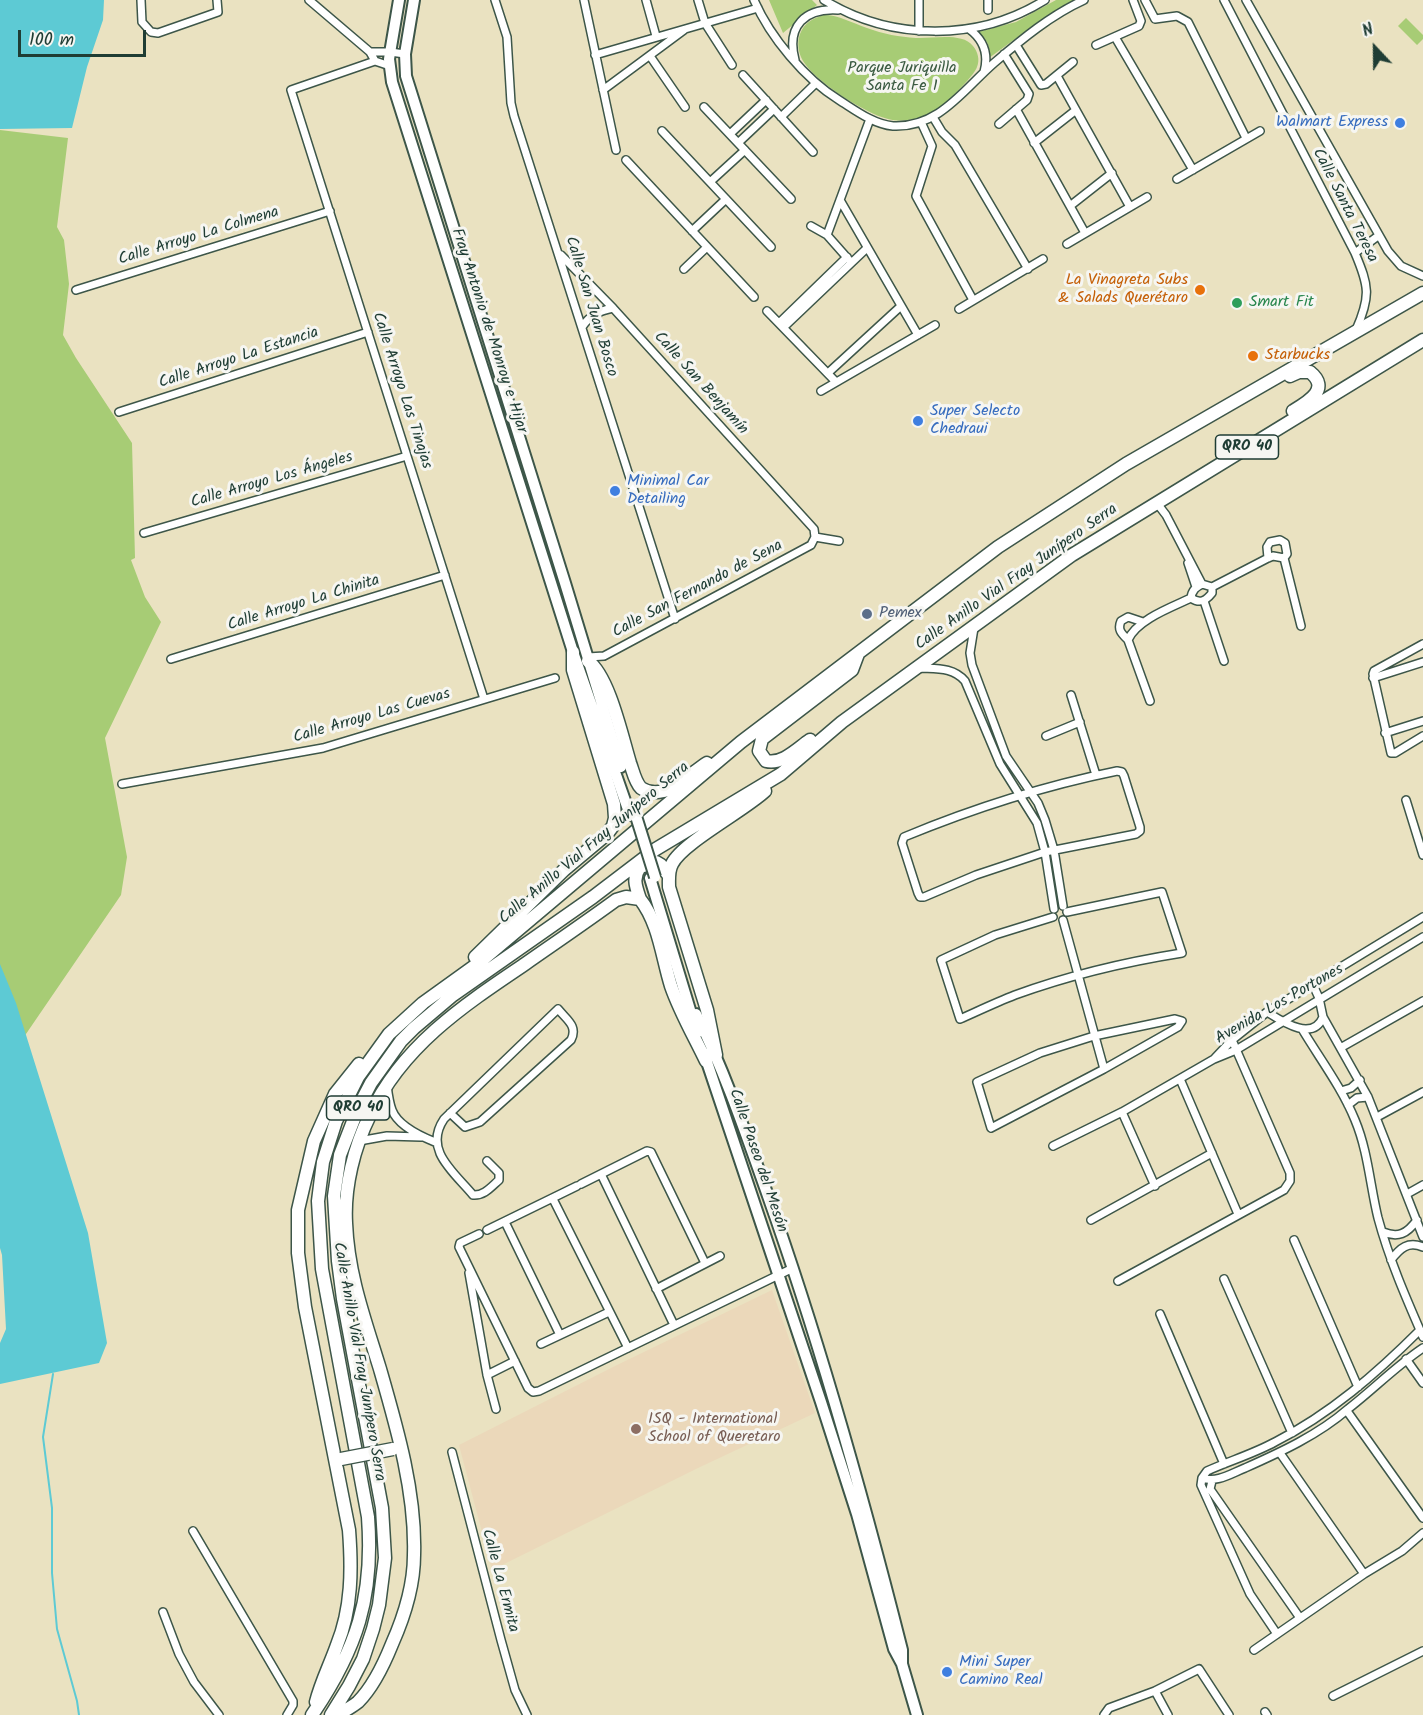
<!DOCTYPE html>
<meta charset="utf-8">
<style>
body{margin:0}
#map{position:relative;width:1423px;height:1715px;overflow:hidden;background:#eae2c1;font-family:Kalam,sans-serif}
canvas{display:block}
.north{position:absolute;left:1345px;top:18px;width:60px;height:60px;-webkit-text-stroke:4px #f6f6f2;paint-order:stroke;rotate:338deg;font-size:16px;font-weight:700;line-height:24px;text-align:center;color:#1f3d34}
.north::after{content:'';display:block;margin:auto;width:21px;height:27px;background:#1f3d34;clip-path:polygon(50% 0,100% 100%,50% 72%,0 100%)}
.scale{position:absolute;left:18px;top:30px;width:128px;height:27px;box-sizing:border-box;border:3px solid #1f3d34;border-top:0;padding-left:8px;font-size:18px;line-height:21px;white-space:nowrap;color:#1f3d34;-webkit-text-stroke:4px #f6f6f2;paint-order:stroke}
</style>
<div id="map">
<canvas width="1423" height="1715"></canvas>
<div class="north">N</div>
<div class="scale">100 m</div>
</div>
<script>
const g = document.querySelector('canvas').getContext('2d');
g.lineJoin = 'round';
function paint(path, color) { g.fillStyle = color; g.fill(path, 'evenodd'); }
function trace(path, color, width, dash) { g.strokeStyle = color; g.lineWidth = width; g.lineCap = dash ? 'butt' : 'round'; g.setLineDash(dash || []); g.stroke(path); }
function label(font, color, halo, rows, align = 'center') {
  g.font = font + ' Kalam,sans-serif'; g.lineWidth = 6; g.setLineDash([]); g.textBaseline = 'middle'; g.strokeStyle = halo; g.fillStyle = color; for (const [text, x, y, turn = 0] of rows) {
    g.save(); g.translate(x, y); g.rotate((+turn || 0) * Math.PI / 180); g.textAlign = isNaN(turn) ? turn : align; if (halo) g.strokeText(text, 0, 0); g.fillText(text, 0, 0); g.restore();
  }
}
const built = new Path2D(`
 M772,1290L815,1413L698,1468L492,1570L459,1445L615,1366Z`);
const green = new Path2D(`
 M769,0H812L817,5L783,33Z
 M1056,0H1075L1041,20L989,58C991,47 987,39 978,32L1016,22Z
 M824,15C839,15 852,23 867,28C883,34 900,37 916,38C932,39 962,32 973,46C978,52 980,60 977,67C974,76 945,105 936,110C923,119 904,123 888,119C864,113 816,82 803,61C798,53 797,42 800,34C804,23 813,18 824,15Z
 M1406,18L1423,35V39L1417,45L1398,26Z
 M0,130L68,138L57,227L64,240L69,284L63,335L76,358L132,443L135,558L131,560L145,597L161,622L105,738L127,857L121,895L0,1072Z`);
const water = new Path2D(`
 M0,0H104L103,20L87,67L72,128L0,129Z
 M0,964L16,1003L88,1233L107,1343L99,1363L0,1384V1343L6,1329L2,1255L0,1248Z`);
const stream = new Path2D(`
 M53,1374L43,1437L52,1508V1573L57,1629L77,1701L79,1715`);
const minor = new Path2D(`
 M141,0L142,22L151,32L158,33L218,12L217,0
 M309,0L370,52L375,61
 M495,0L507,37L511,103L514,116L675,619
 M584,0L616,150
 M646,0L656,36
 M698,0L705,23L732,65
 M754,0C770,37 805,79 839,100C855,110 873,124 893,126C939,128 963,90 994,63C1022,39 1051,15 1084,0
 M824,0C891,41 978,42 1045,0
 M988,0V10
 M1145,0L1155,19L1177,16L1188,22L1246,138
 M1224,0L1355,253C1369,286 1371,296 1356,330
 M1246,0L1388,251L1401,266L1423,276
 M969,29C984,40 989,54 984,72
 M919,31V0
 M1115,37L1193,170
 M1016,45L1041,85L1046,84L1073,62
 M1096,45L1139,26L1141,21L1133,0
 M370,52H390L405,54
 M595,55L758,8
 M650,56L685,107
 M795,60C786,26 805,8 838,10
 M390,66L375,61L291,90L484,699
 M743,75L813,152
 M1057,76L1130,207
 M603,90L684,30
 M704,107L791,199
 M1016,109L1085,233
 M781,117L816,83
 M933,117L942,132L955,145L1028,269
 M921,122L932,146L916,196L973,300
 M999,124L1027,100L1029,94L1004,54
 M662,131L771,247
 M730,134L766,100
 M738,143L774,109
 M1034,143L1076,110
 M626,160L754,297
 M1177,179L1260,131
 M710,182L745,150
 M840,200L918,335
 M1070,206L1112,173
 M811,226L827,235L850,261
 M692,231L726,199
 M827,235L870,119
 M1067,244L1147,197
 M1355,253L1378,236
 M561,255L613,308L814,529L815,537
 M684,269L707,247
 M76,290L330,211
 M959,309L1043,259
 M767,311L836,382
 M779,323L847,257
 M582,327C590,315 599,311 613,308
 M784,327L867,248
 M828,373L901,306
 M821,391L935,325
 M119,412L368,332
 M1156,502L1166,515L1202,584L1212,587V593C1206,601 1200,604 1191,598C1192,590 1196,587 1202,584
 M144,533L407,456
 M815,537L839,541
 M1268,558L1267,547L1270,542L1280,540L1285,543L1287,554L1284,558L1301,626
 M1188,563L1196,587
 M1212,587L1268,558L1273,556L1284,558
 M1204,601L1224,661
 M1143,622L1128,617L1121,621C1117,630 1122,634 1128,640L1150,701
 M974,628L970,653L972,665L1006,756L1038,803L1045,820L1054,850L1063,906
 M1128,640C1136,620 1172,607 1191,598
 M1423,644L1374,671L1373,674L1391,753H1395L1423,736
 M588,657L604,656L811,545L815,537
 M171,659L445,575
 M919,668C937,669 953,667 965,681L1000,764L1037,823L1045,852L1054,909
 M1373,678L1423,662
 M1071,695L1096,775
 M1385,733L1423,721
 M1046,736L1080,722
 M1117,771L1122,772L1124,776L1140,827V831L1136,834L1045,852L976,875L924,897H920L918,893L902,843L904,837C974,808 1043,786 1117,771Z
 M122,784L323,748L555,678
 M1406,800L1423,855
 M1053,917L995,935L941,960L960,1019C978,1011 997,1002 1015,995C1070,975 1125,962 1182,953L1162,892L1067,912
 M1063,920L1104,1069
 M1313,985L1319,998L1323,1017L1368,1097L1423,1237
 M1267,1012C1283,1022 1313,1042 1323,1017
 M1175,1019L1182,1021L1178,1027L1104,1069L991,1128L977,1082L1040,1053L1094,1036Z
 M1302,1029C1320,1059 1342,1088 1355,1120C1368,1151 1370,1185 1378,1218C1389,1259 1406,1298 1423,1337
 M1342,1047L1423,1001
 M1215,1058L1232,1040L1267,1012L1423,917
 M1180,1079L1238,1214
 M387,1085C388,1093 389,1102 392,1110C398,1126 420,1136 435,1142
 M1341,1091L1351,1088L1360,1080
 M1348,1105L1357,1098L1368,1097
 M1122,1112L1155,1186
 M450,1113L465,1127L480,1122L571,1040C578,1026 567,1020 558,1009L444,1119C423,1150 454,1172 473,1195C484,1196 491,1187 499,1180V1173L487,1161
 M1377,1117L1423,1092
 M359,1141L387,1136L421,1137
 M1053,1146L1122,1112L1214,1059L1236,1050L1423,937
 M601,1174L674,1325
 M581,1184L647,1151L651,1152L705,1263
 M1407,1194L1423,1185
 M553,1199L628,1348
 M1091,1220L1212,1153
 M505,1222L560,1335
 M487,1230L577,1186
 M1383,1232C1398,1238 1407,1234 1417,1220
 M479,1234L460,1243L459,1247L528,1388L533,1392L539,1391L793,1268
 M1294,1240L1358,1387
 M1391,1260C1400,1248 1408,1241 1423,1247
 M469,1273L487,1375L496,1409
 M1224,1279L1292,1433
 M1118,1281L1284,1190L1290,1181V1173L1232,1040
 M656,1289L720,1256
 M1160,1314L1224,1464
 M541,1344L609,1312
 M1406,1359L1423,1383
 M487,1375L515,1361
 M1347,1411L1423,1518
 M452,1452L501,1640L515,1690L527,1715
 M1280,1453L1364,1574
 M1202,1478C1217,1483 1230,1474 1245,1468C1281,1452 1318,1435 1348,1409C1374,1389 1396,1366 1423,1348
 M1212,1481L1210,1489L1300,1618
 M193,1531L293,1701V1705L287,1715
 M163,1612L179,1654L194,1682L219,1715
 M1277,1634L1250,1594L1201,1485L1202,1478L1207,1471C1229,1461 1253,1454 1275,1442C1330,1414 1376,1374 1420,1330
 M1254,1650L1364,1574L1402,1551L1423,1533
 M1155,1691L1168,1715
 M1333,1696L1423,1651
 M1265,1712L1267,1715
 M1104,1715L1109,1708L1155,1691L1199,1669L1229,1715`);
const secondary = new Path2D(`
 M399,0L389,59L392,82L573,652L630,815
 M414,0L405,54L406,76L565,583L621,767
 M650,878L697,1033
 M696,1014C725,1072 746,1134 768,1196C821,1345 863,1496 902,1650V1663
 M704,1053L821,1402L857,1514L894,1649L902,1664L917,1715`);
const trunk = new Path2D(`
 M1290,376L1299,372H1310C1331,389 1308,402 1293,411
 M588,661C609,676 622,737 630,763C633,771 635,782 641,788C648,793 656,793 664,791C679,786 693,772 707,763
 M810,740C797,749 782,765 766,761L759,751L762,739L852,670L858,654
 M640,899C636,887 632,878 640,867L656,862L661,865L669,876
 M475,957L564,870L607,834L613,826L615,818L614,804L573,670V652
 M716,1055L707,1010L669,887C669,880 668,871 672,864C682,843 745,810 765,791
 M316,1702C321,1682 330,1665 337,1645C352,1608 352,1569 349,1530L305,1307L298,1253V1210L314,1141L335,1094L359,1064
 M312,1715C357,1649 374,1597 368,1517L322,1269L318,1201L323,1162L336,1121L358,1077L389,1034L423,1003L480,962L741,742L998,547L1126,464L1423,293
 M331,1715L349,1686L363,1659L373,1629L379,1605L385,1558L382,1508L343,1299L338,1261L334,1196L340,1155L359,1106L371,1083L401,1041L414,1028L453,995L593,897L656,849L781,774L842,722L1072,555L1423,340
 M337,1715C344,1711 352,1707 358,1702C374,1686 384,1664 392,1644C404,1617 414,1584 414,1555C416,1493 397,1428 380,1369C365,1320 348,1275 346,1223C344,1187 354,1147 370,1115C402,1046 464,1005 525,964C555,943 586,922 616,900L626,897L640,899C659,923 662,957 671,986C680,1012 694,1036 706,1061`);
const secondaryBridge = new Path2D(`
 M635,813L655,877`);
const trunkBridge = new Path2D(`
 M341,1459L393,1449`);
const markers = [
 [1400,123,6,"#3f7fe0"],
 [1200,290,6,"#e8710a"],
 [1237,303,6,"#2e9e5b"],
 [1253,356,6,"#e8710a"],
 [918,421,6,"#3f7fe0"],
 [615,491,6,"#3f7fe0"],
 [867,614,6,"#5c6f8a"],
 [636,1429,6,"#8d6e63"],
 [947,1672,6,"#3f7fe0"]
];
const shields = [
 [1247,447,63],
 [358,1108,63]
];
const shieldNames = [
 ["QRO 40",1247,447],
 ["QRO 40",358,1108]
];
const parkNames = [
 ["Parque Juriquilla",902,69],
 ["Santa Fe 1",902,87]
];
const shopNames = [
 ["Walmart Express",1388,123,"right"],
 ["Super Selecto",930,412],
 ["Chedraui",930,430],
 ["Minimal Car",627,482],
 ["Detailing",627,500],
 ["Mini Super",959,1663],
 ["Camino Real",959,1681]
];
const streetNames = [
 ["Calle Santa Teresa",1344,206,63],
 ["Calle Arroyo La Colmena",199,237,-17],
 ["Calle San Juan Bosco",590,307,73],
 ["Fray Antonio de Monroy e Hijar",488,331,72],
 ["Calle Arroyo La Estancia",239,359,-18],
 ["Calle San Benjamín",700,384,48],
 ["Calle Arroyo Las Tinajas",401,391,72],
 ["Calle Arroyo Los Ángeles",272,481,-16],
 ["Calle Anillo Vial Fray Junípero Serra",1017,578,-35],
 ["Calle San Fernando de Sena",698,590,-28],
 ["Calle Arroyo La Chinita",304,604,-17],
 ["Calle Arroyo Las Cuevas",372,717,-16],
 ["Calle Anillo Vial Fray Junípero Serra",595,844,-40],
 ["Avenida Los Portones",1280,1005,-30],
 ["Calle Paseo del Mesón",757,1161,71],
 ["Calle Anillo Vial Fray Junípero Serra",358,1362,80],
 ["Calle La Ermita",499,1581,75]
];
const foodNames = [
 ["La Vinagreta Subs",1188,281],
 ["& Salads Querétaro",1188,299],
 ["Starbucks",1265,356,"left"]
];
const leisureNames = [
 ["Smart Fit",1249,303]
];
const serviceNames = [
 ["Pemex",879,614]
];
const educationNames = [
 ["ISQ - International",648,1420],
 ["School of Queretaro",648,1438]
];
paint(built, '#ebd8ba');
paint(green, '#a7cc75');
paint(water, '#5dcad4');
trace(stream, '#5dcad4', 2);
trace(minor, '#3d5649', 10);
trace(secondary, '#3d5649', 14);
trace(trunk, '#3d5649', 15);
trace(minor, '#fff', 7);
trace(secondary, '#fff', 10);
trace(trunk, '#fff', 12);
trace(secondaryBridge, '#3d5649', 14, []);
trace(trunkBridge, '#3d5649', 15, []);
trace(secondaryBridge, '#fff', 10);
trace(trunkBridge, '#fff', 12);
for (const [x, y, r, color] of markers) { const dot = new Path2D(); dot.arc(x, y, r, 0, 2 * Math.PI); g.fillStyle = color; g.fill(dot); trace(dot, '#f6f6f2', 2); }
for (const [x, y, w] of shields) { const box = new Path2D(); box.roundRect(x - w / 2, y - 12, w, 24, 4.5); g.fillStyle = '#f6f6f2'; g.fill(box); trace(box, '#1f3d34', 1.5); }
label('bold 15px', '#1f3d34', null, shieldNames);
label('16px', '#3a5a41', '#f6f6f2', parkNames);
label('16px', '#366cbe', '#f6f6f2', shopNames, 'left');
label('16px', '#1f3d34', '#f6f6f2', streetNames);
label('16px', '#c56008', '#f6f6f2', foodNames, 'right');
label('16px', '#27864d', '#f6f6f2', leisureNames, 'left');
label('16px', '#4e5e75', '#f6f6f2', serviceNames, 'left');
label('16px', '#785e54', '#f6f6f2', educationNames, 'left');
</script>
